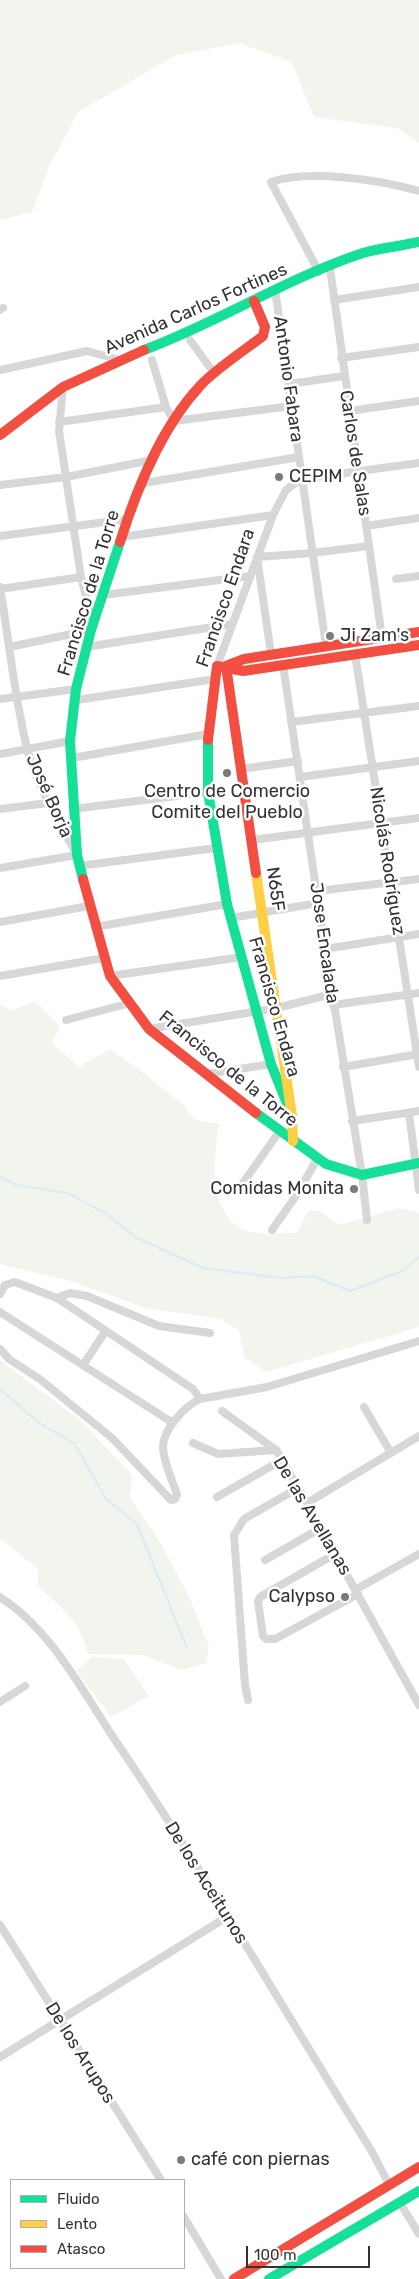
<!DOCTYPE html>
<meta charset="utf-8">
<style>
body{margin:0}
#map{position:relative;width:419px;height:2279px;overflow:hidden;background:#fff;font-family:Rubik,sans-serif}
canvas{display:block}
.legend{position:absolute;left:10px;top:2179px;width:175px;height:90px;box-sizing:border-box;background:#fff;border:1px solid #adadad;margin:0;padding:6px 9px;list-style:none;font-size:15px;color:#333}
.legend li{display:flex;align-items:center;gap:10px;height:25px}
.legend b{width:25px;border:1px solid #adadad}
.scale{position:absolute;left:246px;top:2246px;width:124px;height:22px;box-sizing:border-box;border:2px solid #333;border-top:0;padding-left:6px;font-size:15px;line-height:18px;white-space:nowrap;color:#333;-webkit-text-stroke:4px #fff;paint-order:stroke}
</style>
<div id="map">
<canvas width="419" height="2279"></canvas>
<ul class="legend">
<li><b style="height:6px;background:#16e098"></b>Fluido</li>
<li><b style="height:6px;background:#ffcf43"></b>Lento</li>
<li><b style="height:6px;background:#f24e42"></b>Atasco</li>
</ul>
<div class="scale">100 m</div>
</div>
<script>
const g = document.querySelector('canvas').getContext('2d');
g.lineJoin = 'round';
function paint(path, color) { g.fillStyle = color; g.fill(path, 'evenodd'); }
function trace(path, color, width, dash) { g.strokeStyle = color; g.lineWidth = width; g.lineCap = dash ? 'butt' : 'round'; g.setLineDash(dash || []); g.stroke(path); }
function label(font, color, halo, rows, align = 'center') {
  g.font = font + ' Rubik,sans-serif'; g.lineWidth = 5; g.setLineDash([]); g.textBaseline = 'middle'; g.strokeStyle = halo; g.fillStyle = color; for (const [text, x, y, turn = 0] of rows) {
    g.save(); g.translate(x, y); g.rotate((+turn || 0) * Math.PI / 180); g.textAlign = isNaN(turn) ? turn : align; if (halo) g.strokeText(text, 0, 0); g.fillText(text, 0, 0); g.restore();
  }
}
const green = new Path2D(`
 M0,0H419V143L398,128L314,117L292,62L239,43L176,55L78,112L49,167L32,212L0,220Z
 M35,1001L60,1026L52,1043L79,1067L110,1049L137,1068L181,1103L195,1120L219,1124C214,1154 208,1206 237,1226C252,1237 280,1233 297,1233L309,1210L320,1211L339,1225L399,1208L419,1213V1327L266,1372L245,1358L239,1330L221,1319L145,1308L74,1282L0,1264V1004L11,1011Z
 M0,1360L82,1422L132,1475L130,1498L159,1540L189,1597L209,1647L206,1663L182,1670L142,1655L88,1654C79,1620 62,1608 37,1585L39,1570L0,1538Z
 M92,1657L124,1659L149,1696L111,1717L77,1671Z`);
const stream = new Path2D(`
 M0,1177L16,1185L67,1193L105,1213L137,1238L203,1268L280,1278L313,1276L350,1291L402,1271L419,1257
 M0,1389L39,1423L74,1443L106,1499L137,1524L187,1648`);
const street = new Path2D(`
 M330,268L382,638
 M319,272L271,182C309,169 380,180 419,191
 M275,289L326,646
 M334,300L419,287
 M0,310L3,308
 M190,340L214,373
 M341,358L419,347
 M152,360L166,407L174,421L292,406
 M0,370L87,351L120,360
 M289,384L344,376
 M63,387L59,431L81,577L93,623
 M349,411L419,401
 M59,422L166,407
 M144,483L299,457
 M0,485L66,477L152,460
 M366,526L419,518
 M0,536L128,519
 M122,537L273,515
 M396,579L419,576
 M0,587C9,640 14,695 27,748C37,786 58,821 77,855L0,868
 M0,589L81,577
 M104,595L250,576
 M9,647L91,630
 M86,647L232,624
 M271,654L257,557L312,553L369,546
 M355,654L419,1067
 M283,665L325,949L362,1175L367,1220
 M217,666L273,515L286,490L301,479L419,463
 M0,699L76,689
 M77,700L215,679
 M291,722L419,706
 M0,754L70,741
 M72,758L208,734
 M241,769L298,761
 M300,777L419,761
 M0,809L48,803
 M73,809L208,792
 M252,840L419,818
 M79,866L216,848
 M317,891L419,879
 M231,918L318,903
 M0,922L89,906
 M95,927L227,904
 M325,949L419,934
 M0,976L104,958
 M110,976L242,957
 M333,1005L419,993
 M66,1020L130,1003
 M149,1029L277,1008L332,994
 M343,1067L419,1054
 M207,1074L271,1064
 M409,1113L419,1190
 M352,1121L419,1111
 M238,1190L279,1132
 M272,1230L298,1193L317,1159
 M0,1294L5,1285L15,1282L57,1298L193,1389L200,1399
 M57,1298L70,1293L87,1296L159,1326L210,1333
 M0,1312L173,1423
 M0,1349L9,1359L41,1380L112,1438L171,1500L175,1499L177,1494C172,1480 164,1463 163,1448C162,1430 185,1406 200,1399L267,1387L419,1341
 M83,1365L105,1332
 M364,1407L391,1453
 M222,1411L276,1450L307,1503L419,1705
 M193,1443L218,1454L276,1450
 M217,1497L282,1460
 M307,1503L419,1436
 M335,1554L260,1597L258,1602L263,1636L266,1639H275L358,1594
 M265,1560L321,1528
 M355,1590L419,1554
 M0,1597C50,1629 81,1688 113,1737C204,1871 285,2012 371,2150L390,2186
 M248,1700L245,1685L234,1535L244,1519L298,1488
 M0,1702L25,1686
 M0,1925L161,2180
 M0,2057L227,1917
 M400,2203L419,2234
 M184,2217L221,2279`);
const fast = new Path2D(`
 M144,350C219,322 287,278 363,253C381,248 401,246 419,242
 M208,740V792L227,904L271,1064L292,1116
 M83,879L77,855L70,741L76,689L91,630L120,542
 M256,1113L326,1164L362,1175L419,1163
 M269,2279L419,2191`);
const slow = new Path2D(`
 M256,873L292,1116L293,1141`);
const jam = new Path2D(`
 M0,435L63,387L144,350
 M120,542C137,488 161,428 200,386C214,370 245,350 263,336L265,327L254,301
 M226,666L256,873
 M226,666L244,659L419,632
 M208,740L217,666L243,671L419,645
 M83,879L110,976L149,1029L256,1113
 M234,2279L419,2167`);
const markers = [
 [279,477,5,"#7a7a7a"],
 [330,636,5,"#7a7a7a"],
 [227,773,5,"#7a7a7a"],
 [354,1189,5,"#7a7a7a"],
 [345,1597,5,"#7a7a7a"],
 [181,2160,5,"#7a7a7a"]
];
const streetNames = [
 ["Avenida Carlos Fortines",196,309,-24],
 ["Antonio Fabara",288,379,82],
 ["Carlos de Salas",355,453,81],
 ["Francisco de la Torre",89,593,-73],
 ["Francisco Endara",226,598,-71],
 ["José Borja",49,796,66],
 ["Nicolás Rodríguez",387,861,81],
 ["N65F",275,889,82],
 ["Jose Encalada",324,943,82],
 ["Francisco Endara",274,1007,74],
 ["Francisco de la Torre",228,1069,39],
 ["De las Avellanas",312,1516,59],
 ["De los Aceitunos",206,1883,58],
 ["De los Arupos",80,2053,58]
];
const poiNames = [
 ["CEPIM",289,477],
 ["Ji Zam's",340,636],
 ["Centro de Comercio",227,792,"center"],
 ["Comite del Pueblo",227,813,"center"],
 ["Comidas Monita",344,1189,"right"],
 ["Calypso",335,1597,"right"],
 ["café con piernas",191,2160]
];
paint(green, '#f1f5ed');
trace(stream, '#ddebf3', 2.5);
trace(street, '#d7d7d7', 8);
trace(fast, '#16e098', 10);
trace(slow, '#ffcf43', 10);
trace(jam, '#f24e42', 10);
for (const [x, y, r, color] of markers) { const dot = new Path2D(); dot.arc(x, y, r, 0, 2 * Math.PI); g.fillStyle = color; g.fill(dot); trace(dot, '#fff', 2); }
label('18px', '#333', '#fff', streetNames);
label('18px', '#333', '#fff', poiNames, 'left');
</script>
